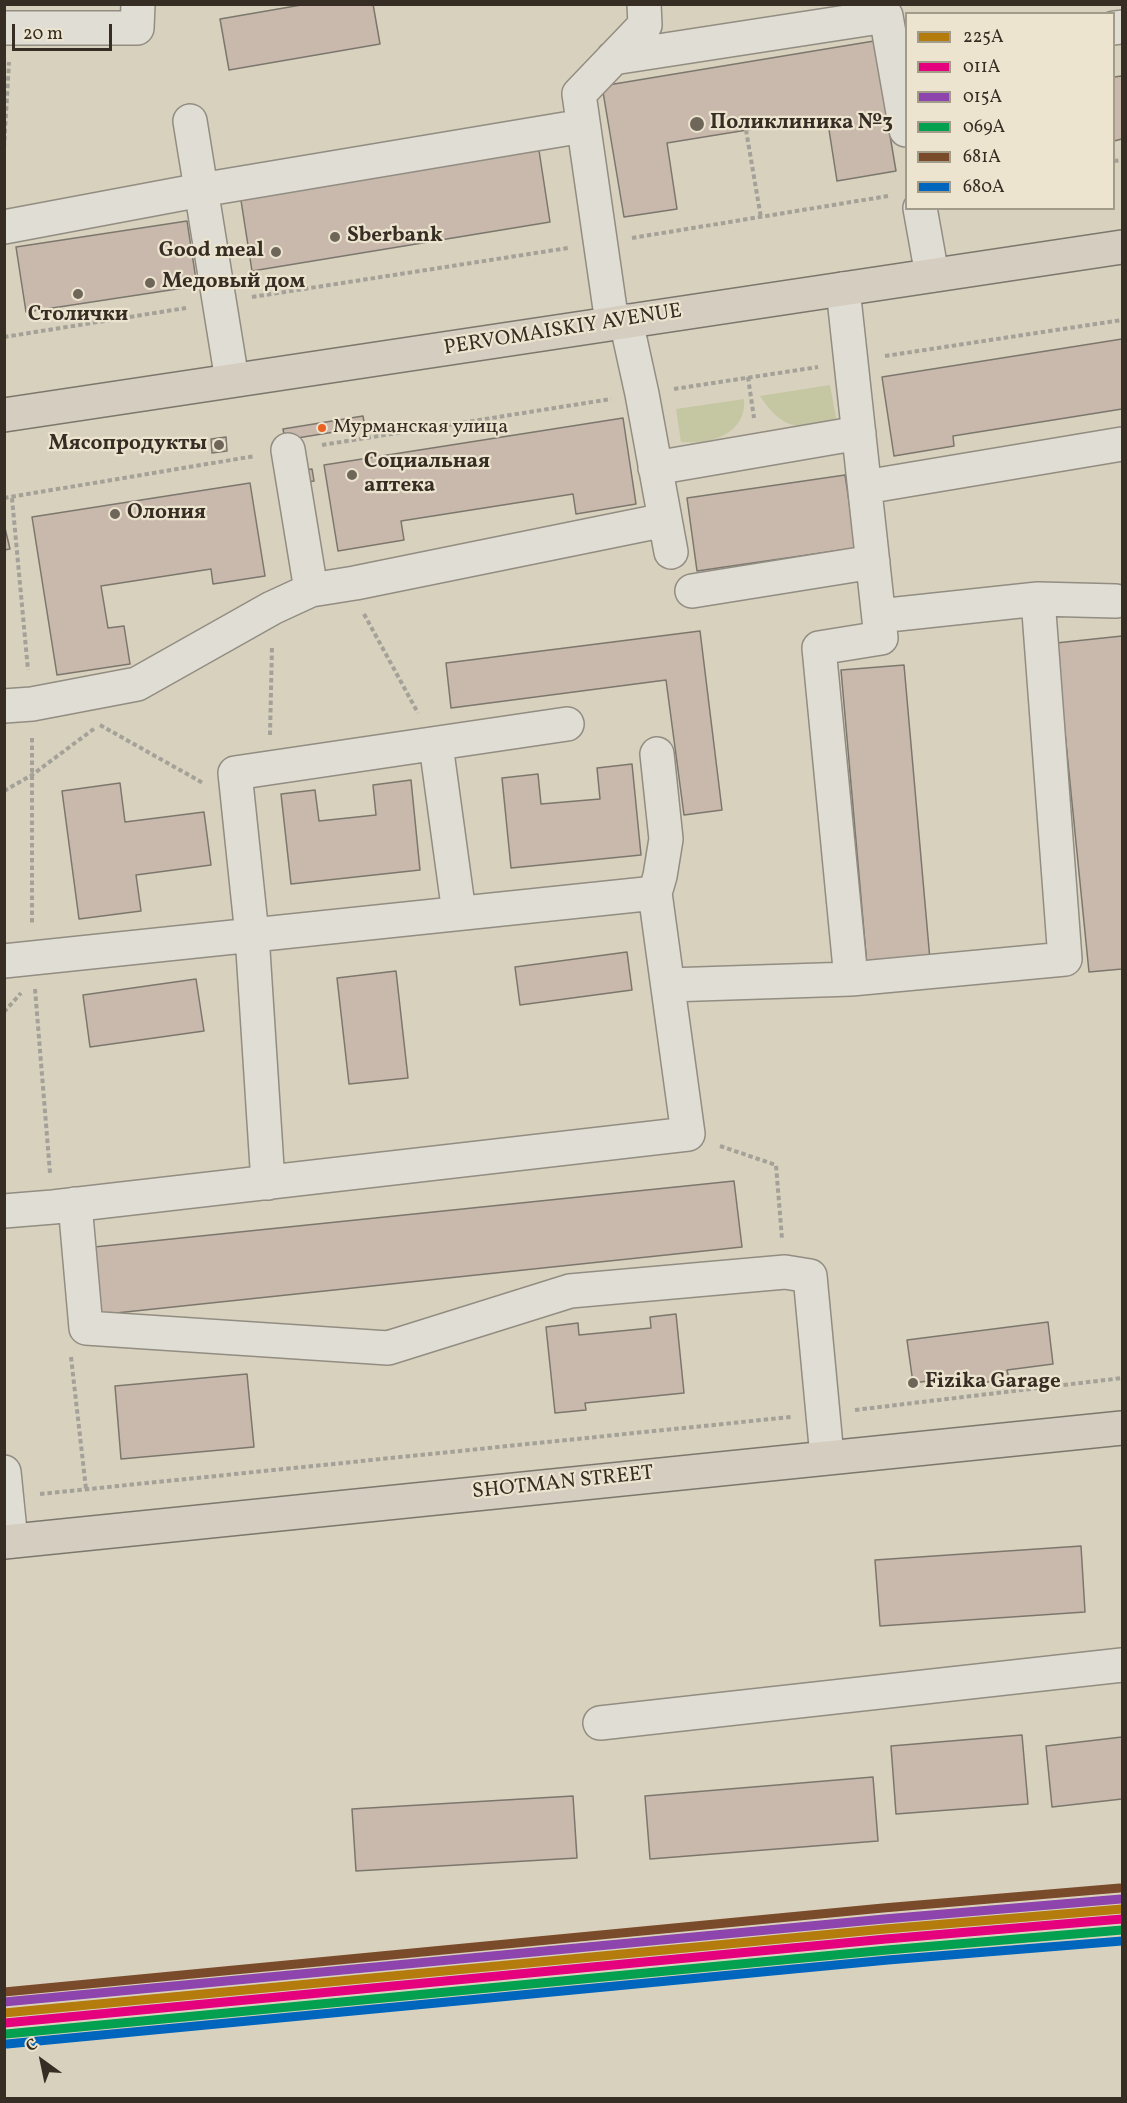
<!DOCTYPE html>
<meta charset="utf-8">
<style>
body{margin:0}
#map{position:relative;width:1127px;height:2103px;overflow:hidden;background:#d8d1be;font-family:Vollkorn,serif}
canvas{display:block}
.frame{position:absolute;inset:0;border:6px solid #362d24;pointer-events:none}
.legend{position:absolute;left:905px;top:12px;width:210px;height:198px;box-sizing:border-box;background:#ece4ce;border:2px solid #a39b8a;margin:0;padding:8px 10px;list-style:none;font-size:18px;color:#362d24}
.legend li{display:flex;align-items:center;gap:12px;height:30px}
.legend b{width:30px;border:2px solid #a39b8a}
.north{position:absolute;left:12px;top:2031px;width:60px;height:60px;-webkit-text-stroke:4px #ece4ce;paint-order:stroke;rotate:327deg;font-size:16px;font-weight:700;line-height:24px;text-align:center;color:#362d24}
.north::after{content:'';display:block;margin:auto;width:21px;height:27px;background:#362d24;clip-path:polygon(50% 0,100% 100%,50% 72%,0 100%)}
.scale{position:absolute;left:12px;top:24px;width:100px;height:27px;box-sizing:border-box;border:3px solid #362d24;border-top:0;padding-left:8px;font-size:18px;line-height:21px;white-space:nowrap;color:#362d24;-webkit-text-stroke:4px #ece4ce;paint-order:stroke}
</style>
<div id="map">
<canvas width="1127" height="2103"></canvas>
<div class="frame"></div>
<ul class="legend">
<li><b style="height:8px;background:#b37c0d"></b>225А</li>
<li><b style="height:8px;background:#e5007d"></b>011А</li>
<li><b style="height:8px;background:#8e44ad"></b>015А</li>
<li><b style="height:8px;background:#03a04f"></b>069А</li>
<li><b style="height:8px;background:#7a4b2a"></b>681А</li>
<li><b style="height:8px;background:#0065bd"></b>680А</li>
</ul>
<div class="north">С</div>
<div class="scale">20 m</div>
</div>
<script>
const g = document.querySelector('canvas').getContext('2d');
g.lineJoin = 'round';
function paint(path, color) { g.fillStyle = color; g.fill(path, 'evenodd'); }
function trace(path, color, width, dash) { g.strokeStyle = color; g.lineWidth = width; g.lineCap = dash ? 'butt' : 'round'; g.setLineDash(dash || []); g.stroke(path); }
function label(font, color, halo, rows, align = 'center') {
  g.font = font + ' Vollkorn,serif'; g.lineWidth = 4.5; g.setLineDash([]); g.textBaseline = 'middle'; g.strokeStyle = halo; g.fillStyle = color; for (const [text, x, y, turn = 0] of rows) {
    g.save(); g.translate(x, y); g.rotate((+turn || 0) * Math.PI / 180); g.textAlign = isNaN(turn) ? turn : align; if (halo) g.strokeText(text, 0, 0); g.fillText(text, 0, 0); g.restore();
  }
}
const green = new Path2D(`
 M830,385L837,423C799,429 783,431 760,396Z
 M744,399C747,434 710,445 681,442L676,409Z`);
const building = new Path2D(`
 M307,4H373L380,44L229,70L220,19Z
 M874,41L896,171L837,181L827,117L667,143L677,209L624,217L602,86Z
 M1122,76V139L1114,141V77Z
 M538,144L550,222L252,271L240,194Z
 M187,221L197,286L26,312L16,247Z
 M1122,339V409L953,436L954,446L894,456L882,377Z
 M363,416L365,427L285,440L283,429Z
 M623,418L636,504L576,514L573,494L401,521L404,540L338,551L324,465Z
 M226,437L227,451L212,453L211,439Z
 M312,469L314,481L299,483L297,471Z
 M845,475L856,548L697,571L687,498Z
 M250,483L265,576L213,584L211,569L101,586L108,628L124,626L130,664L57,675L32,517Z
 M4,524L10,549L4,550Z
 M700,631L722,810L684,815L666,680L451,708L446,663Z
 M1122,636V969L1089,972L1056,643Z
 M904,665L930,960L867,966L841,670Z
 M632,764L641,855L511,868L502,778L538,774L541,804L600,799L597,768Z
 M411,780L420,870L291,884L281,794L315,790L319,821L376,815L373,785Z
 M120,783L125,822L204,812L211,865L136,875L141,911L79,919L62,791Z
 M627,952L632,990L520,1005L515,967Z
 M396,971L408,1078L349,1084L337,978Z
 M196,979L204,1031L90,1047L83,995Z
 M734,1181L742,1247L97,1315L94,1247Z
 M676,1314L684,1393L585,1403L586,1410L555,1413L546,1327L578,1323L579,1335L651,1328L650,1317Z
 M1048,1322L1053,1364L1007,1370L1009,1379L959,1386L958,1377L913,1383L907,1340Z
 M247,1374L254,1447L121,1459L115,1386Z
 M1081,1546L1085,1612L880,1626L875,1560Z
 M1022,1735L1028,1804L896,1814L891,1746Z
 M1122,1737V1799L1052,1807L1046,1746Z
 M873,1777L878,1841L650,1859L645,1796Z
 M573,1796L577,1858L356,1871L352,1809Z`);
const path = new Path2D(`
 M746,130L761,218
 M4,148L9,62
 M1114,161L1122,160
 M632,238L888,196
 M252,297L568,248
 M4,337L186,308
 M885,356L1122,320
 M748,377L754,418
 M674,389L818,367
 M322,445L611,399
 M4,498L255,456
 M12,498L28,670
 M364,614L418,713
 M100,725L203,783
 M270,735L272,646
 M32,738V925
 M4,791L32,775L95,728
 M35,989L50,1173
 M4,1012L21,993
 M720,1146L776,1165L782,1239
 M71,1357L86,1489
 M855,1410L1122,1378
 M40,1494L791,1417`);
const minor = new Path2D(`
 M4,28H137L138,4
 M1114,28L1122,27
 M613,58L886,16L906,130
 M190,121L232,380
 M920,208L932,275
 M4,227L201,190L583,126
 M843,289L881,638L819,648L851,979
 M626,321L642,394L671,552
 M612,323L579,94L645,25L644,4
 M288,450L311,590
 M655,468L859,433
 M865,487L1122,444
 M692,591L873,562
 M1038,599L1116,601
 M4,706L32,704L137,684L272,608L311,590L355,583L665,520
 M436,745L459,913
 M4,961L655,893
 M668,985L851,979L1065,959L1038,599L879,616
 M268,1183L252,935L235,773L567,724
 M75,1204L86,1328L388,1348L570,1291L785,1272L810,1276L827,1457
 M4,1211L53,1207L688,1134L655,893L660,876L666,839L657,754
 M4,1472L11,1541
 M600,1723L1122,1665`);
const major = new Path2D(`
 M4,415L1122,247
 M4,1542L1122,1428`);
const rail1 = new Path2D(`
 M4,2013L885,1929L1122,1909`);
const rail2 = new Path2D(`
 M5,2023L886,1939L1122,1919`);
const rail3 = new Path2D(`
 M4,2002L884,1919L1121,1899`);
const rail4 = new Path2D(`
 M6,2034L887,1950L1122,1930`);
const rail5 = new Path2D(`
 M4,1992L883,1908L1120,1888`);
const rail6 = new Path2D(`
 M7,2044L888,1960L1122,1941`);
const markers = [
 [697,124,8,"#6f665a"],
 [335,237,6,"#6f665a"],
 [276,252,6,"#6f665a"],
 [150,283,6,"#6f665a"],
 [78,294,6,"#6f665a"],
 [322,428,5,"#e96222"],
 [219,445,6,"#6f665a"],
 [352,475,6,"#6f665a"],
 [115,514,6,"#6f665a"],
 [913,1383,6,"#6f665a"]
];
const busNames = [
 ["Мурманская улица",333,428]
];
const poiNames = [
 ["Поликлиника №3",710,124],
 ["Sberbank",347,237],
 ["Good meal",264,252,"right"],
 ["Медовый дом",162,283],
 ["Столички",78,316,"center"],
 ["Мясопродукты",207,445,"right"],
 ["Социальная",364,463],
 ["аптека",364,487],
 ["Олония",127,514],
 ["Fizika Garage",925,1383]
];
const streetNames = [
 ["PERVOMAISKIY AVENUE",563,331,-9],
 ["SHOTMAN STREET",563,1484,-6]
];
paint(green, '#c4c7a2');
paint(building, '#c9b9ac');
trace(building, '#7c776d', 1.5);
trace(minor, '#928d82', 36);
trace(major, '#7c776d', 36);
trace(path, '#a4a199', 4, [4.5, 3]);
trace(minor, '#e0ddd4', 33);
trace(major, '#d5cec0', 33);
trace(rail1, '#b37c0d', 9);
trace(rail2, '#e5007d', 9);
trace(rail3, '#8e44ad', 9);
trace(rail4, '#03a04f', 9);
trace(rail5, '#7a4b2a', 9);
trace(rail6, '#0065bd', 9);
for (const [x, y, r, color] of markers) { const dot = new Path2D(); dot.arc(x, y, r, 0, 2 * Math.PI); g.fillStyle = color; g.fill(dot); trace(dot, '#ece4ce', 2); }
label('20px', '#362d24', '#ece4ce', busNames, 'left');
label('bold 21px', '#362d24', '#ece4ce', poiNames, 'left');
label('21px', '#362d24', '#ece4ce', streetNames);
</script>
